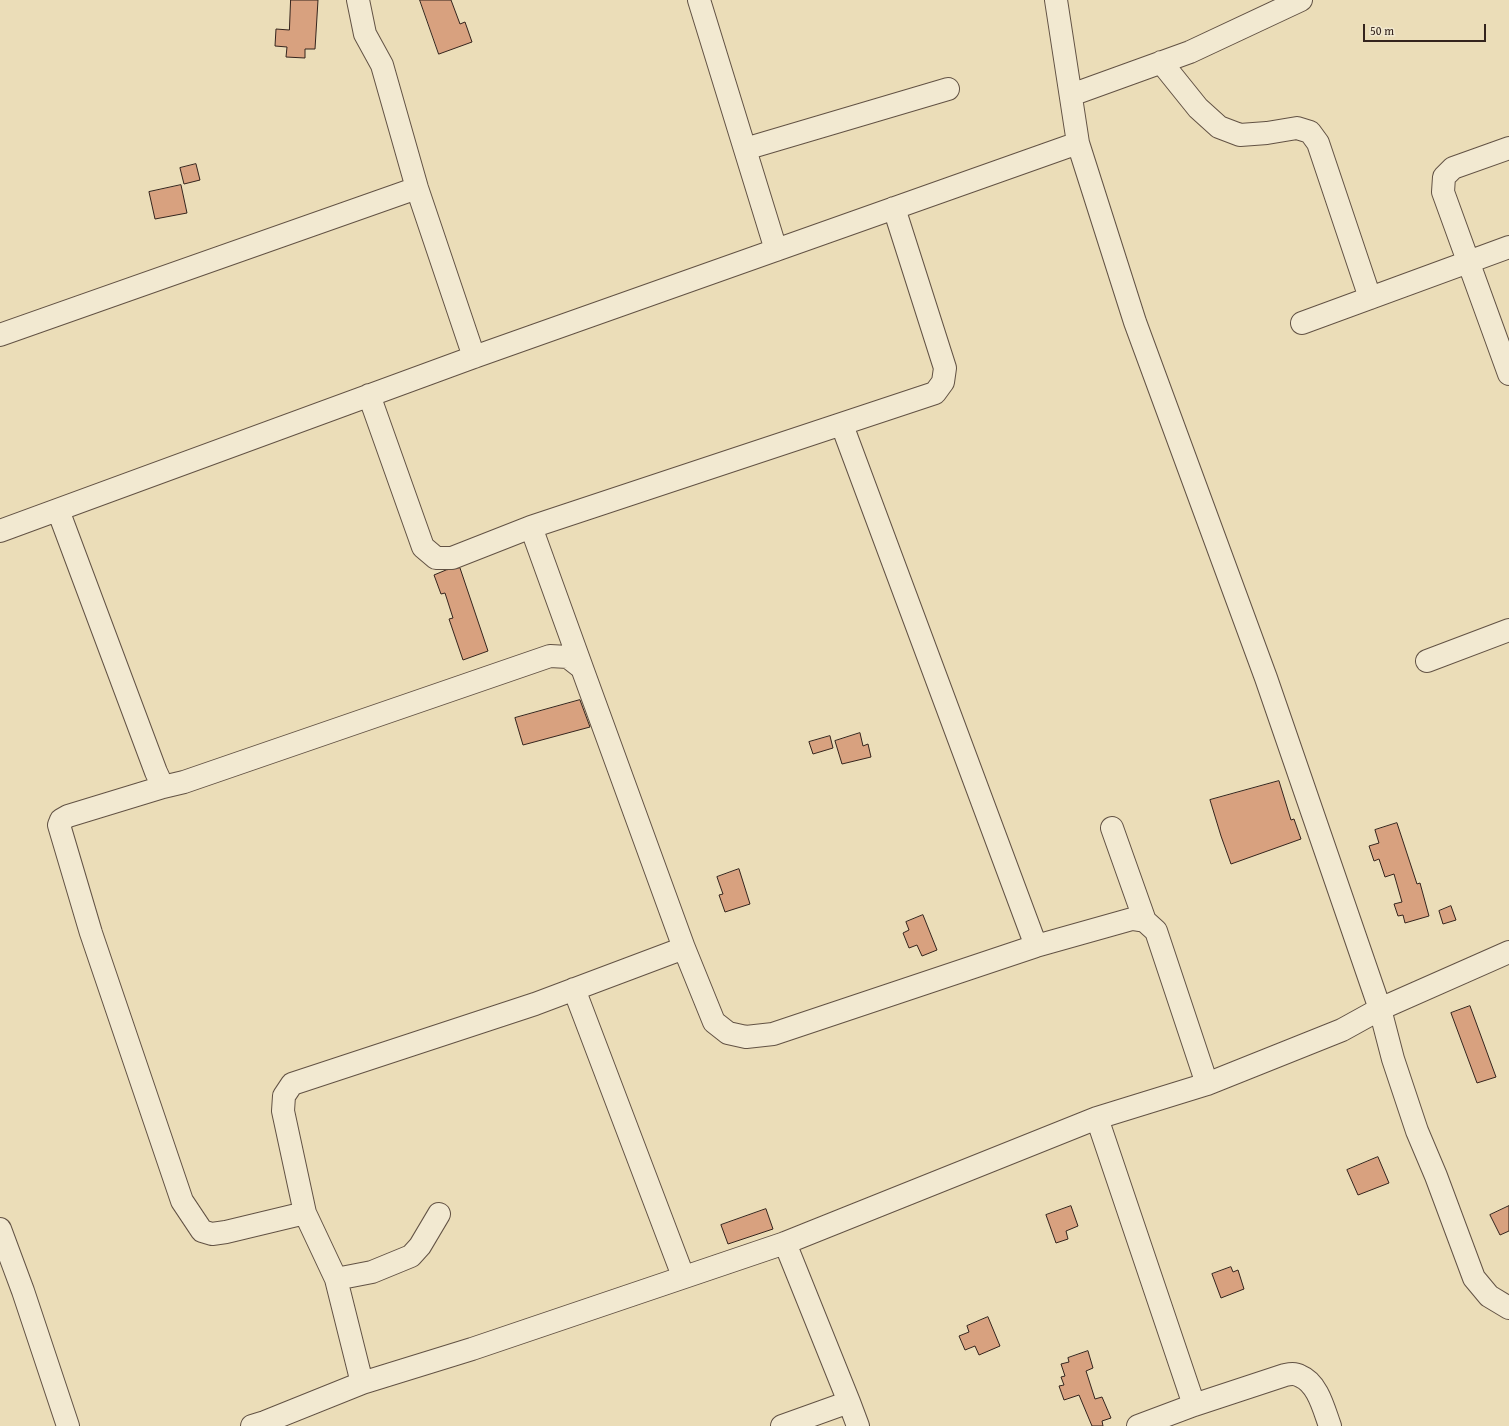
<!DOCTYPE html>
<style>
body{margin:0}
#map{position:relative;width:1509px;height:1426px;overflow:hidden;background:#ebddb8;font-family:"Gentium Book Plus",serif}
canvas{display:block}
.scale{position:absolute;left:1363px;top:24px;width:123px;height:18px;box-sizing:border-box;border:2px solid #34241d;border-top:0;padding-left:5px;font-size:12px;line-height:14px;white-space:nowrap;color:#34241d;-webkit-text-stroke:3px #f2e9d1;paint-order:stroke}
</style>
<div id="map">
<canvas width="1509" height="1426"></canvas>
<div class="scale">50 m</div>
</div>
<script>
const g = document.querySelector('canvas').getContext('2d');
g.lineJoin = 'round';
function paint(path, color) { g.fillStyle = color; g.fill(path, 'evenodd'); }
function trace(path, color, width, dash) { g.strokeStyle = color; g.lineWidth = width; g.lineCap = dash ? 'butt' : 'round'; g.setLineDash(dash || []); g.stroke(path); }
const building = new Path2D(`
 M291,0H318L315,49H305V58L286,57L287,47L275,46L276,29L289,30Z
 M420,0H451L460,24L465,22L472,42L439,54Z
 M196,164L200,180L184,184L180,168Z
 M181,185L187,213L155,219L149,192Z
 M460,568L488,651L463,660L449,619L453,618L445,593L441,594L434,575L446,570Z
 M580,700L590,727L523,745L515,718Z
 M860,733L863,746L868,744L871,757L842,764L835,741Z
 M830,736L833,748L813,754L809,742Z
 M1279,781L1291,820L1294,819L1301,839L1231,864L1221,836L1210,800Z
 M1397,823L1417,884L1420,883L1429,916L1405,923L1403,915L1398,916L1394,904L1402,902L1394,874L1385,877L1379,859L1374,861L1369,846L1379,843L1375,830Z
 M739,869L750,904L725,912L719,895L723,894L717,877Z
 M1451,906L1456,920L1443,924L1439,911Z
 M923,915L937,950L922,956L917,945L909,948L903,933L909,930L906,922Z
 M1470,1006L1496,1077L1477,1083L1451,1013Z
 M1378,1157L1389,1183L1358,1195L1347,1170Z
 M1071,1206L1078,1226L1066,1231L1068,1239L1056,1243L1046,1215Z
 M1509,1206V1231L1500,1235L1490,1215Z
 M766,1209L773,1229L728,1244L721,1225Z
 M1231,1267L1233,1272L1238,1270L1244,1289L1221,1298L1212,1274Z
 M988,1317L1000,1346L979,1355L975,1346L965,1350L959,1336L969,1332L967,1326Z
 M1088,1351L1093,1368L1086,1371L1095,1399L1102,1397L1111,1418L1102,1421L1103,1426H1092L1079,1395L1064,1400L1059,1386L1064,1385L1061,1377L1065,1376L1061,1364L1069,1362L1068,1358Z`);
const minor = new Path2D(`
 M358,0L365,34L382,65L417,188L474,357
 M699,0L776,250
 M1056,0L1078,143L1135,322L1266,678L1380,1009L1393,1059L1417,1131L1436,1176L1474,1278L1489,1296L1509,1308
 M1161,62L1198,108L1219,127L1240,135L1267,133L1297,128L1310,132L1318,143L1370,298
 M1071,95L1190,52L1301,0
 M1509,148L1453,168L1444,177L1443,192L1509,374
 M745,149L948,89
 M1302,323L1509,247
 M0,335L417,188
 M369,395L423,547L436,558H452L531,527L935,393L943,382L945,368L894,208
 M842,425L1036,946
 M58,510L156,772L163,787L184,782L550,656L568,657L582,668L684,948L714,1022L728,1033L746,1037L773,1034L1036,946L1132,919L1145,921L1156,931L1207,1084
 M531,527L582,668
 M0,531L474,357L1078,143
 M1427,661L1509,630
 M163,787L68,816L61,820L59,825L91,933L182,1201L202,1231L212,1234L226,1232L305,1213
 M1112,828L1145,921
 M574,989L683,1276
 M1097,1118L1194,1405
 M0,1229L23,1291L68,1426
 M336,1279L372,1272L411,1256L420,1246L439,1214
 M362,1383L336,1279L305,1213L283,1111L284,1096L292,1084L535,1004L684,948
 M849,1402L858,1426
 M252,1426L265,1422L362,1383L472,1349L785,1243L1097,1118L1207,1084L1342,1030L1380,1009L1509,952
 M782,1426L849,1402L785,1243
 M1138,1426L1194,1405L1285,1375C1290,1374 1295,1373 1300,1376C1318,1383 1324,1410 1330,1426`);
paint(building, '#d8a17f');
trace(building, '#34241d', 1);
trace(minor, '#625244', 24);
trace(minor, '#f2e9d1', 22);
</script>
